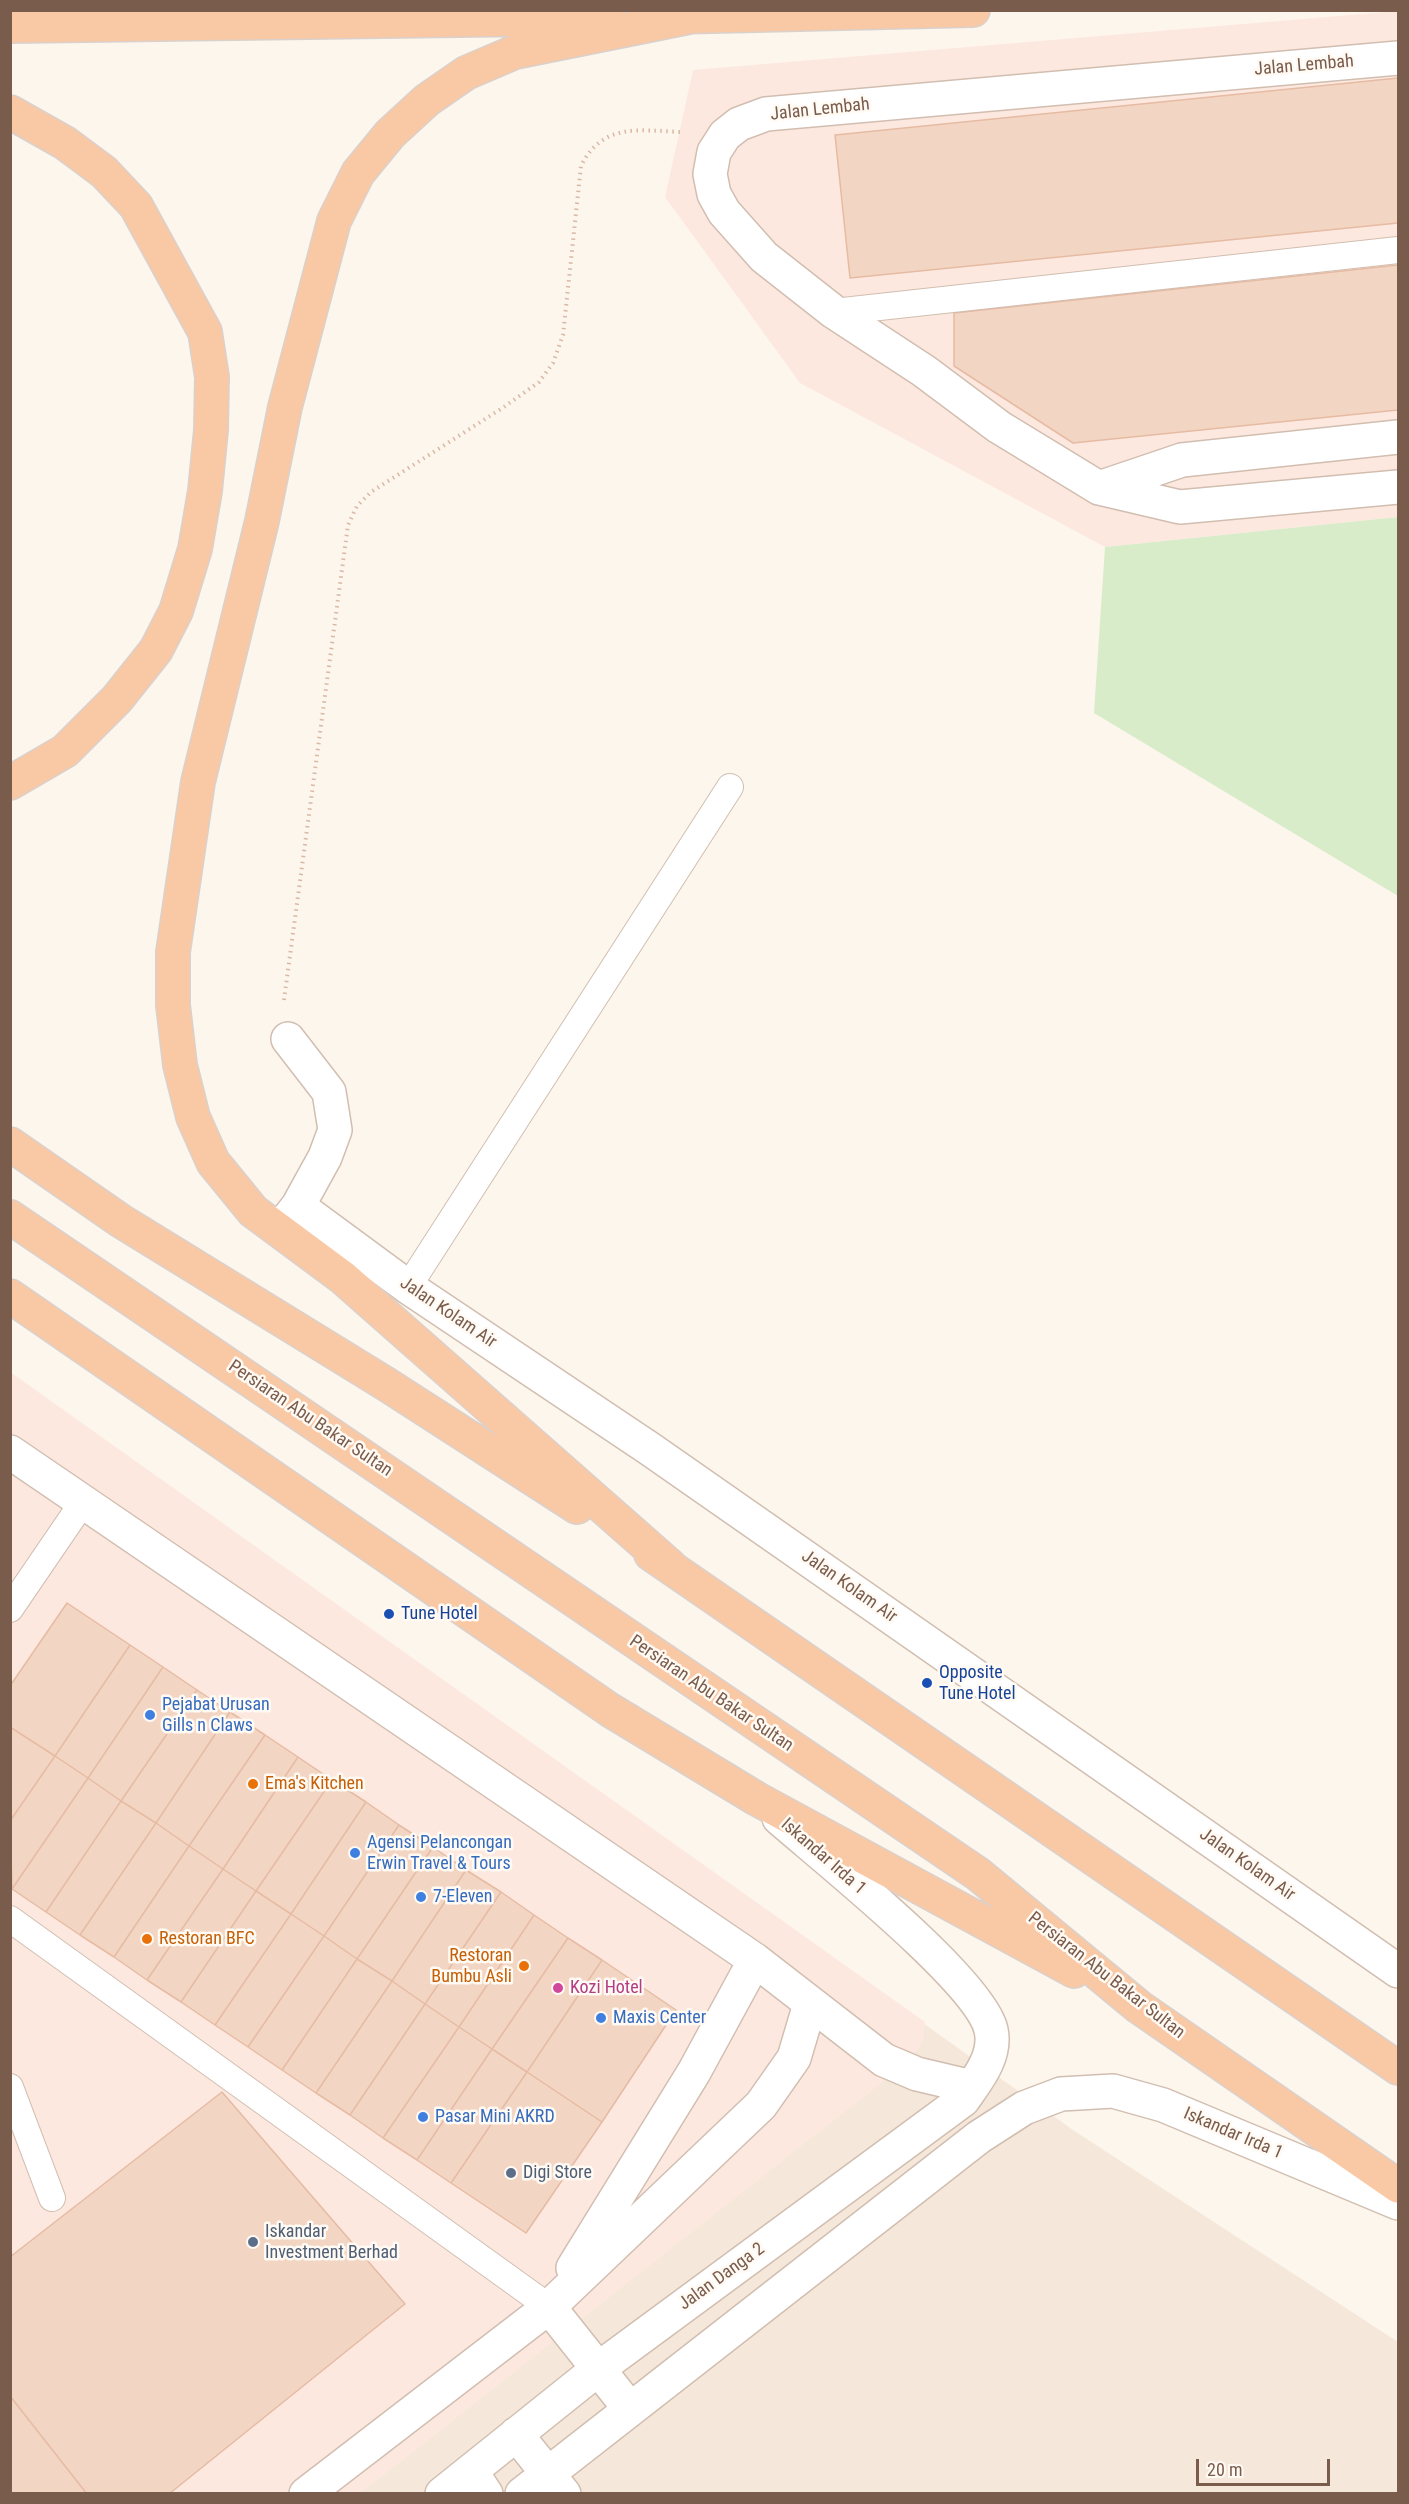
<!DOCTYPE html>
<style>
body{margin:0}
#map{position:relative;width:1409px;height:2504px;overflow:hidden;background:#fdf6ec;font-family:"Roboto Condensed",sans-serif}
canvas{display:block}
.frame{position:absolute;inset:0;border:12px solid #7a5c4d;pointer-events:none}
.scale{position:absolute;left:1196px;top:2459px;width:134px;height:27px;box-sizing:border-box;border:3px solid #7a5c4d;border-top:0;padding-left:8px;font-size:18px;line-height:21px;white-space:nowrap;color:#7a5c4d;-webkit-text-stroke:4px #fffaf3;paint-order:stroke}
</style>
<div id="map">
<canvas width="1409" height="2504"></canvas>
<div class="frame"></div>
<div class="scale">20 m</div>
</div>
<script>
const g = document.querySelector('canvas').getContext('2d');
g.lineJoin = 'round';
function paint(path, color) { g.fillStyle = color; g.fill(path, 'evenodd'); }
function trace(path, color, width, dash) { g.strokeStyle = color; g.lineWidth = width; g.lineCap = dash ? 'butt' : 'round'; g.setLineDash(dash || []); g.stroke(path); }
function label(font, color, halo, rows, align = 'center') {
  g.font = font + ' "Roboto Condensed",sans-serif'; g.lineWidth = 5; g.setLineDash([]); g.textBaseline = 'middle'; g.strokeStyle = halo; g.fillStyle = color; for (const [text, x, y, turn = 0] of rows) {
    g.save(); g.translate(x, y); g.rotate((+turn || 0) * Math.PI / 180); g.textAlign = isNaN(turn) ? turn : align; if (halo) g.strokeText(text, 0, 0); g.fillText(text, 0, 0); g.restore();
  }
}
const residential = new Path2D(`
 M10,1372L1073,2130L1398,2342V2493H11Z`);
const commercial = new Path2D(`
 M1398,11V517L1105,547L800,383L665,197L693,70Z
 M10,1372L925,2022L923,2041L909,2061L361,2493H11Z`);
const green = new Path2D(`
 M1398,517V896L1094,713L1105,547Z`);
const building = new Path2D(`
 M1398,78V223L850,278L835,135Z
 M1398,265V410L1073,443L954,366V313Z
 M67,1603L130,1645L55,1756L10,1727V1686Z
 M130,1645L163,1667L88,1778L55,1756Z
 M163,1667L197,1690L121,1801L88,1778Z
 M197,1690L230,1712L156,1823L121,1801Z
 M230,1712L265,1735L189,1846L156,1823Z
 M10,1727L55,1756L10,1821Z
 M265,1735L298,1757L223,1869L189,1846Z
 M55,1756L88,1778L12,1889L10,1821Z
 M298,1757L332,1780L256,1891L223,1869Z
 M88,1778L121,1801L46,1912L12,1889Z
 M332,1780L366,1802L291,1914L256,1891Z
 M121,1801L156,1823L80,1935L46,1912Z
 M366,1802L399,1825L324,1936L291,1914Z
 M156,1823L189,1846L114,1957L80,1935Z
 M399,1825L433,1847L357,1959L324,1936Z
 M189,1846L223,1869L147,1980L114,1957Z
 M433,1847L466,1870L392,1981L357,1959Z
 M223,1869L256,1891L181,2002L147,1980Z
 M466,1870L501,1892L425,2004L392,1981Z
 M256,1891L291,1914L215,2025L181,2002Z
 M501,1892L534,1915L459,2027L425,2004Z
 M291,1914L324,1936L248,2047L215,2025Z
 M534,1915L568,1938L492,2049L459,2027Z
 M324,1936L357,1959L282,2070L248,2047Z
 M568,1938L602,1960L527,2072L492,2049Z
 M357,1959L392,1981L316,2093L282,2070Z
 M602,1960L676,2010L602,2122L527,2072Z
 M392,1981L425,2004L350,2115L316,2093Z
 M425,2004L459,2027L383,2138L350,2115Z
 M459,2027L492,2049L417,2160L383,2138Z
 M492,2049L527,2072L451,2183L417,2160Z
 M527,2072L602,2122L526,2233L451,2183Z
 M222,2092L405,2304L169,2494H87L10,2396V2257Z
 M10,2396L87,2494H10Z`);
const path = new Path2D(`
 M284,1000L348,525L357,506L371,492L504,407L539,382L553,363L563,335L581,166C602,123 639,130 680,132`);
const service = new Path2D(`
 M834,312L1398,250
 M408,1287L730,787
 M10,1609L83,1502
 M10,1919L549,2307
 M10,2087L52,2198`);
const minor = new Path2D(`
 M1398,58L766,114L739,124L725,135L714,152L710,174L714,194L724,212L764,257L834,312L924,371L999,427L1099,488L1180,507L1398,487
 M1099,488L1182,460L1398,437
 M298,1206L408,1287L650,1449L1398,1971
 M284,1224L298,1206L325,1157L335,1130L329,1092L288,1039
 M10,1452L755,1960L884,2060L917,2074L972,2087
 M573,2268L694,2072L755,1960
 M549,2307L630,2409
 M516,2434L564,2494
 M471,2471L486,2494
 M306,2494L549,2307L761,2105L794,2058L810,2004
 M442,2494L598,2369L963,2100C977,2080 997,2056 991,2030C980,1981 822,1856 779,1818
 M522,2494L979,2137L1024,2108L1061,2094L1113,2091L1163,2105L1398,2203`);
const trunk = new Path2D(`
 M669,17L973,10
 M10,26L608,18
 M10,112L65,143L104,172L136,206L205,332L212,377L211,430L205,491L195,549L176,611L156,650L117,699L65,751L10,783
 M10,1144L121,1221L386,1384L577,1507
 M10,1217L978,1874L1139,2007L1398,2186
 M10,1296L610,1710L757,1799L1074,1971
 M651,1554L1398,2068
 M670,1566L342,1277L253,1211L213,1162L193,1117L180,1065L173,1005V952L198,782L262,521L285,407L334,221L358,173L390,134L427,100L466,73L515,52L689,17`);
const markers = [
 [389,1614,6,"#1a4fb4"],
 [927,1683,6,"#1a4fb4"],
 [150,1715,6,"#3f7fe0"],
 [253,1784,6,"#e8710a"],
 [355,1853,6,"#3f7fe0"],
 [421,1897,6,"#3f7fe0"],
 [147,1939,6,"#e8710a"],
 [524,1966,6,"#e8710a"],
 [558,1988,6,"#d1479c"],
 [601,2018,6,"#3f7fe0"],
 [423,2117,6,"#3f7fe0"],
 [511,2173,6,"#5c6f8a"],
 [253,2242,6,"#5c6f8a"]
];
const streetNames = [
 ["Jalan Lembah",1304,66,-5],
 ["Jalan Lembah",820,110,-6],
 ["Jalan Kolam Air",448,1313,34],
 ["Persiaran Abu Bakar Sultan",310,1419,34],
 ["Jalan Kolam Air",849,1587,35],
 ["Persiaran Abu Bakar Sultan",711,1694,34],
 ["Iskandar Irda 1",823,1857,41],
 ["Jalan Kolam Air",1247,1865,35],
 ["Persiaran Abu Bakar Sultan",1106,1976,38],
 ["Iskandar Irda 1",1233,2134,23],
 ["Jalan Danga 2",722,2277,-36]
];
const transitNames = [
 ["Tune Hotel",401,1614],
 ["Opposite",939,1673],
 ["Tune Hotel",939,1694]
];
const shopNames = [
 ["Pejabat Urusan",162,1705],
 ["Gills n Claws",162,1726],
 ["Agensi Pelancongan",367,1843],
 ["Erwin Travel & Tours",367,1864],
 ["7-Eleven",433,1897],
 ["Maxis Center",613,2018],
 ["Pasar Mini AKRD",435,2117]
];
const foodNames = [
 ["Ema's Kitchen",265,1784],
 ["Restoran BFC",159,1939],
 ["Restoran",512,1956,"right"],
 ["Bumbu Asli",512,1977,"right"]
];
const hotelNames = [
 ["Kozi Hotel",570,1988]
];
const serviceNames = [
 ["Digi Store",523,2173],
 ["Iskandar",265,2232],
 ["Investment Berhad",265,2253]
];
paint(residential, '#f5e8da');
paint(commercial, '#fde8e0');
paint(green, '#d8ecc9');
paint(building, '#f3d5c3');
trace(building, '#e6bba3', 1.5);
trace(service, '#d1beb0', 28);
trace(minor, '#d1beb0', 36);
trace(trunk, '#dad1cd', 36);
trace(path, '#d9b8a5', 4, [1.5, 4.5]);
trace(service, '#fff', 26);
trace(minor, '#fff', 33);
trace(trunk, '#f9c8a4', 33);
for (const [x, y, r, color] of markers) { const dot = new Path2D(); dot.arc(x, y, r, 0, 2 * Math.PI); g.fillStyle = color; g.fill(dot); trace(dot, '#fffaf3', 2); }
label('18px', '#7a5c4d', '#fffaf3', streetNames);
label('18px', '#164399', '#fffaf3', transitNames, 'left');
label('18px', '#366cbe', '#fffaf3', shopNames, 'left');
label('18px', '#c56008', '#fffaf3', foodNames, 'left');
label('18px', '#b23c85', '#fffaf3', hotelNames, 'left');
label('18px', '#4e5e75', '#fffaf3', serviceNames, 'left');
</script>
